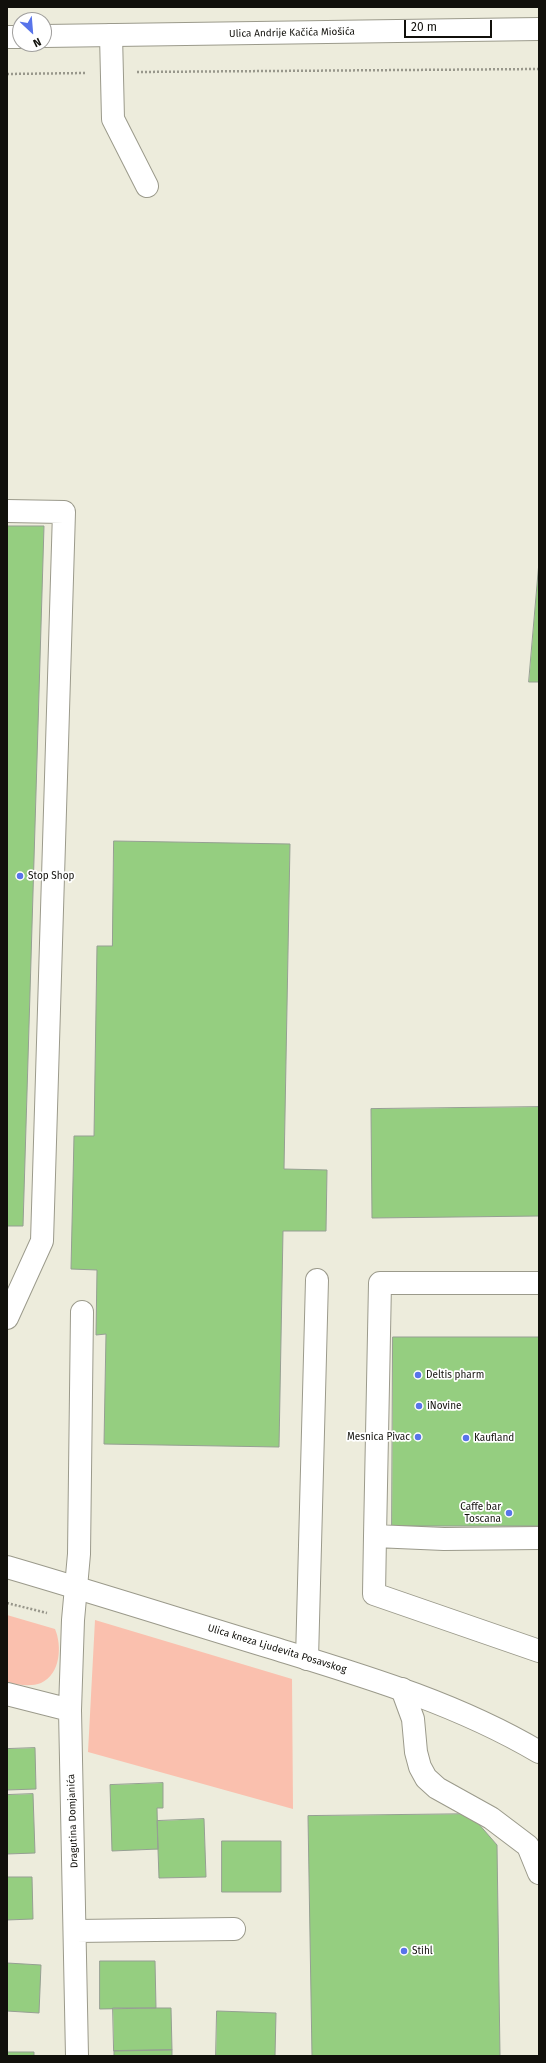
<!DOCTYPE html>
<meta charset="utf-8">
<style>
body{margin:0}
#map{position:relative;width:546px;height:2063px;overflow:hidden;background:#edecdc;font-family:"Fira Sans",sans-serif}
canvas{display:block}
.frame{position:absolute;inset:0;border:8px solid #11100b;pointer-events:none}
.north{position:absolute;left:12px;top:12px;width:40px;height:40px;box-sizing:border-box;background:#fff;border:1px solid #a09f9d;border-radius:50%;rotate:154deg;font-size:11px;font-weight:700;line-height:16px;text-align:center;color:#11100b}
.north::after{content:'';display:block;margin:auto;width:14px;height:18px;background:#5874ea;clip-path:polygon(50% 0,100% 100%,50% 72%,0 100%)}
.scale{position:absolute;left:404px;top:20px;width:88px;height:18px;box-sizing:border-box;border:2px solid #11100b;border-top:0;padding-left:5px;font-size:12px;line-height:14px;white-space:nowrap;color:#11100b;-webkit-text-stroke:3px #fff;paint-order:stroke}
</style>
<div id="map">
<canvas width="546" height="2063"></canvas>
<div class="frame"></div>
<div class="north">N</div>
<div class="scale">20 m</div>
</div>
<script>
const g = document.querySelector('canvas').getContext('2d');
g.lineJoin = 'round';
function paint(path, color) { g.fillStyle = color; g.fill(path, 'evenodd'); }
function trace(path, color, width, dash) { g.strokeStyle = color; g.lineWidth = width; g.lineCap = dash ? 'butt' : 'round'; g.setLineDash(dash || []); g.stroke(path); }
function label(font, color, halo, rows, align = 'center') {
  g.font = font + ' "Fira Sans",sans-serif'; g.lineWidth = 3.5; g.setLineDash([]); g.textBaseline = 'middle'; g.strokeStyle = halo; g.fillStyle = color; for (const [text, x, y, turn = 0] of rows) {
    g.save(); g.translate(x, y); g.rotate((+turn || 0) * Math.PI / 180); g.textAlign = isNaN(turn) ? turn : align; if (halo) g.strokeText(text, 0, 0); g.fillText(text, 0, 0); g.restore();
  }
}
const green = new Path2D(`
 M7,1615L55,1629C62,1645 61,1674 41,1683C31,1687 18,1685 7,1682Z
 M95,1620L292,1679L293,1809L88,1752Z`);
const building = new Path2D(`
 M7,526H44L23,1226H7Z
 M539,562V682H529Z
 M114,841L290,844L284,1169L327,1170L326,1231H283L279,1447L104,1444L106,1334L96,1335L97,1270L71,1269L74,1136H94L97,946H112Z
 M539,1107V1216L372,1218L371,1109Z
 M393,1337H539V1526H392Z
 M35,1748L36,1789L7,1790V1749Z
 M163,1783V1808H157L158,1849L112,1851L110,1785Z
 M33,1794L35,1853L7,1854V1795Z
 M470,1814L497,1845L500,2056H312L308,1816Z
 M204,1819L206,1877L159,1878L157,1821Z
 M222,1841H281V1892H222Z
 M7,1877H32L33,1919L7,1920Z
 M100,1961H155L156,2008L100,2009Z
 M7,1963L41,1965L39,2013L7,2011Z
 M113,2008H171L172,2050L114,2051Z
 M217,2011L276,2013L275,2056H216Z
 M172,2050V2056H114V2051Z
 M7,2052H34V2056H7Z`);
const path = new Path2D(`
 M137,72L539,69
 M7,74L86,73
 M7,1603L47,1613`);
const minor = new Path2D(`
 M111,35L113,119L147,186
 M7,511L64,512L42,1241L7,1318
 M375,1536L380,1283H539
 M539,1538L444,1539L375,1536L374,1594L539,1651
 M307,1659L317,1280
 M402,1689L413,1719L416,1752L420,1767L426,1778L437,1788L491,1818L528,1846L539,1873
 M7,1694L70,1710
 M76,1931L234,1929
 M77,2056L70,1710L73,1620L79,1554L82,1312`);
const major = new Path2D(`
 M44,36L539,29
 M7,37H20
 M7,1567C96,1593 184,1621 273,1648C364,1676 456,1703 539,1752`);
const markers = [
 [20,876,4,"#5874ea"],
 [418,1375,4,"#5874ea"],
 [419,1406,4,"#5874ea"],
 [418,1437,4,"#5874ea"],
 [466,1438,4,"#5874ea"],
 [509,1513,4,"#5874ea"],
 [404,1951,4,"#5874ea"]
];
const streetNames = [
 ["Ulica Andrije Kačića Miošića",292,33,-1],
 ["Ulica kneza Ljudevita Posavskog",277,1649,17],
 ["Dragutina Domjanića",73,1821,-92]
];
const poiNames = [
 ["Stop Shop",28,876],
 ["Deltis pharm",426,1375],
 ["iNovine",427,1406],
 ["Mesnica Pivac",410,1437,"right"],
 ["Kaufland",474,1438],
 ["Caffe bar",501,1507,"right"],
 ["Toscana",501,1519,"right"],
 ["Stihl",412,1951]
];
paint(green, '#fac0ae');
paint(building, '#95ce80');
trace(building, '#959f92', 1);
trace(minor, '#9b9a8b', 24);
trace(major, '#9b9a8b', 24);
trace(path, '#98978b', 2.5, [2, 2]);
trace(minor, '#fff', 22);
trace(major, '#fff', 22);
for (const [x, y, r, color] of markers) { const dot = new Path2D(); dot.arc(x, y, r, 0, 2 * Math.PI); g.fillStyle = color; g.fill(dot); trace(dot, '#fff', 1.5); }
label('10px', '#11100b', '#fff', streetNames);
label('10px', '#11100b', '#fff', poiNames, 'left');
</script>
